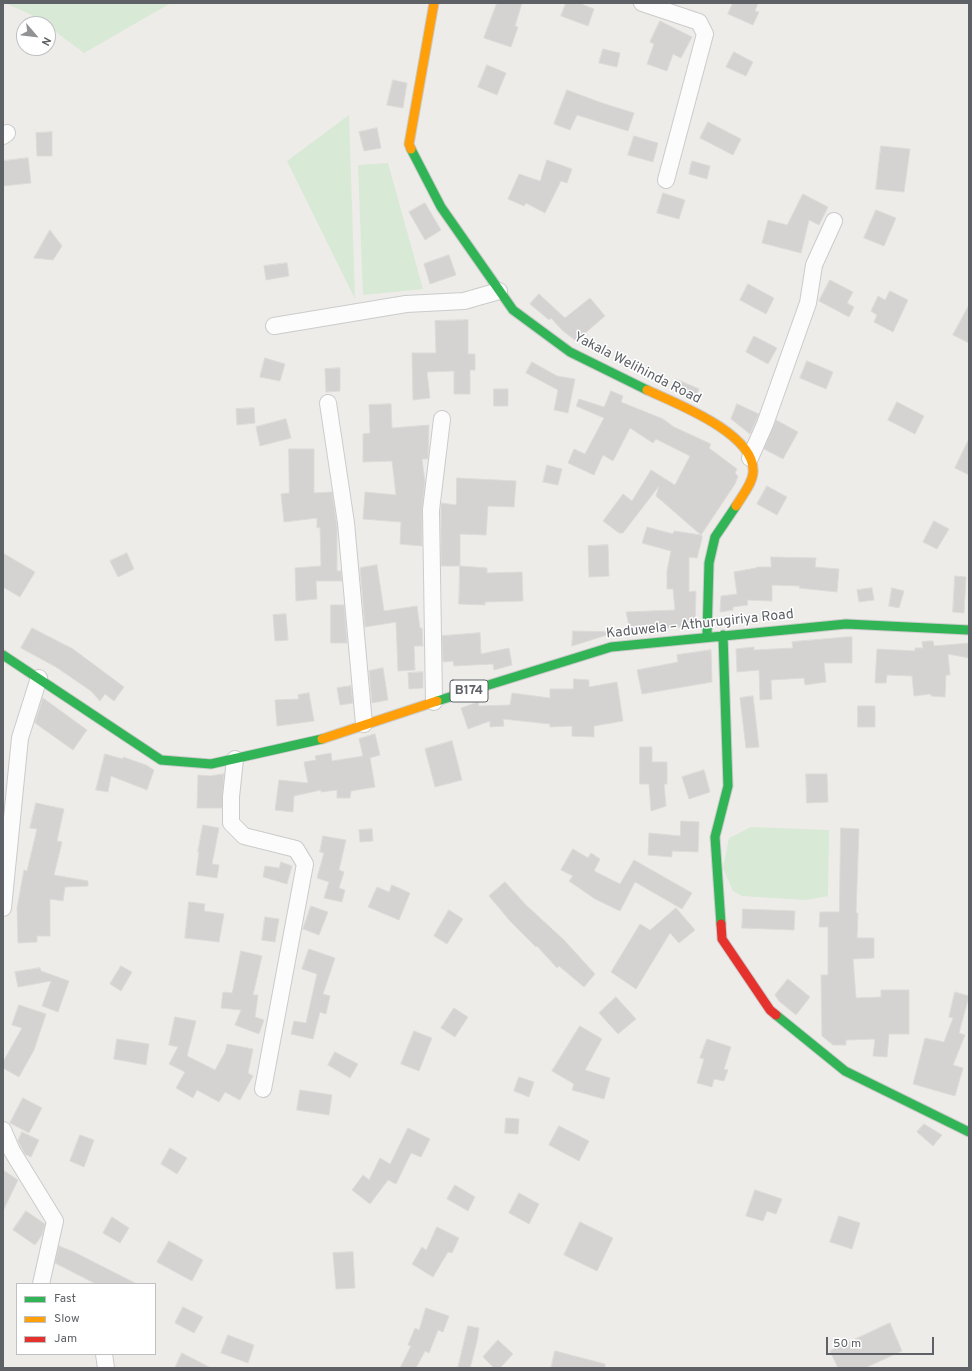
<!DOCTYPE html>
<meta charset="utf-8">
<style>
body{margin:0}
#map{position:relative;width:972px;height:1371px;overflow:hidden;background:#eeece9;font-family:Overpass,sans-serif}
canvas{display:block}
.frame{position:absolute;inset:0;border:4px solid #5e6266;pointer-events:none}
.legend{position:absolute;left:16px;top:1283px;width:140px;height:72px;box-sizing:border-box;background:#fff;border:1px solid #bfc0c2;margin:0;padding:5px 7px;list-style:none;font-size:12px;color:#5e6266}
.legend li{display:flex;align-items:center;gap:8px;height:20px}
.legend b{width:20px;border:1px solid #bfc0c2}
.north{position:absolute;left:16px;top:16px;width:40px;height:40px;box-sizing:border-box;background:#fff;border:1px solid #bfc0c2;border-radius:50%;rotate:118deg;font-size:11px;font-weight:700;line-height:16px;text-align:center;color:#5e6266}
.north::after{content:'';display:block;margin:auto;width:14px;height:18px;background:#909294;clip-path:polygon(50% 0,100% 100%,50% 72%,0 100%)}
.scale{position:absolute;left:826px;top:1337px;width:108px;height:18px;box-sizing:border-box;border:2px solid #5e6266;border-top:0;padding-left:5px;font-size:12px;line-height:14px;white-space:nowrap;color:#5e6266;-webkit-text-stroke:3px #fff;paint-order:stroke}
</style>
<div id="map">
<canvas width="972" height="1371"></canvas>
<div class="frame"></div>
<ul class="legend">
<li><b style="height:5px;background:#30b455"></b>Fast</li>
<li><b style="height:5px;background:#ff9f0a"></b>Slow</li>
<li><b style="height:5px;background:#e5322d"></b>Jam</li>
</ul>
<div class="north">N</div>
<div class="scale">50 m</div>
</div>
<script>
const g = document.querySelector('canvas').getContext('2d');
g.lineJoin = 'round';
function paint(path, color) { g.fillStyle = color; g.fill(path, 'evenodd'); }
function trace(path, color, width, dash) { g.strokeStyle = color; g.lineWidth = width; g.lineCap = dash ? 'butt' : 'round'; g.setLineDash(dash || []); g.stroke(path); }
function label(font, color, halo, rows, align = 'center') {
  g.font = font + ' Overpass,sans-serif'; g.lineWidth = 3; g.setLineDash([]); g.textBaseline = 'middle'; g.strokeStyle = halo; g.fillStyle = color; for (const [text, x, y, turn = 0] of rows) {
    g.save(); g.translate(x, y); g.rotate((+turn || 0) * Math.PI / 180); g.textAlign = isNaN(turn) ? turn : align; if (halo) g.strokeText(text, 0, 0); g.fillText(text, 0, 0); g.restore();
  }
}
const green = new Path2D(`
 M5,3H171L84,53L48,26V24H45L32,15Z
 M349,115L355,299L287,161Z
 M388,163L423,289L363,295L358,165Z
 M751,827L829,830L828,896L806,900L742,896L733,891L723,868L729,838Z`);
const building = new Path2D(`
 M497,3H522L515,26L518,27L511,47L484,38Z
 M566,3H579L594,9L588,26L561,16Z
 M733,3H758L755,11L759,12L753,25L728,14Z
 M660,21L692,37L681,58L673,54L667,71L647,64L654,44L650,42Z
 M603,49L620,53L617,67L599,63Z
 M734,52L753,62L746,76L726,67Z
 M487,65L506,73L497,95L478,87Z
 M393,80L407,83L403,108L387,105Z
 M567,90L602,103L634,113L628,131L577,115L570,130L554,124Z
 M708,122L741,139L733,155L700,138Z
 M377,128L381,148L364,151L359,132Z
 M52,132V156H37L36,133Z
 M634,136L658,143L653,162L628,155Z
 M881,146L910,149L904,192L876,189Z
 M28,158L31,183L3,186V161Z
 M547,160L572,169L567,183L561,181L545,213L526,203L524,206L508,199L519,174L540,181Z
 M692,161L710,166L707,179L689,174Z
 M663,193L685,200L679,219L657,213Z
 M803,194L828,207L819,225L809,220L801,253L762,243L768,220L787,225Z
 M425,203L441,230L425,240L409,212Z
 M876,210L896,218L884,246L864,238Z
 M50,230L62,246L53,260L34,258Z
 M449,255L456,275L430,284L424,264Z
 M287,263L289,276L266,280L264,266Z
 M830,280L853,292L847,303L854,307L849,317L819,301Z
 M748,284L774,298L766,314L740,300Z
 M890,291L908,300L893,332L874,322L877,315L871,311L878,296L885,300Z
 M539,294L565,318L590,298L605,316L576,341L562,330L551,318L549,320L530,304Z
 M969,305V343L953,335Z
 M468,320V354H475V370H470V394H454V371L427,372L430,398L413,400L412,353H436L435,321Z
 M754,336L777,348L768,364L746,352Z
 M265,358L285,364L280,381L260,377Z
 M807,361L833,372L826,389L800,378Z
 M532,362L557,376L575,379L568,413L554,410L558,390L526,373Z
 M340,368V391L326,392L325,369Z
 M676,379L699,389L695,399L672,388Z
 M494,389H508V406H494Z
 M611,391L623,396L621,402L663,419L674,427L711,444L709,448L737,469L735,473L738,476L735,484L701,535L702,536V539L697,558L689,557V592L696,591L695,626L630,631L626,612L675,610L673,589H667V571L671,551L642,543L647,527L673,534L674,531L701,535L656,496L659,486L623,533H619L603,521L623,494L632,501L651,470L675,485L690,456L656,439L653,443L630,428L613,461L603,455L594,475L568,463L574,449L585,454L604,418L576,406L579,399L604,407Z
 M897,402L924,416L915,434L888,420Z
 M391,404L392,428L429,425L428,459H422L425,482L422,510V546L400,544L401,522L363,519L365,492L396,495L392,461L363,462V434L370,433L369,405Z
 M737,404L759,414L750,434L731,419Z
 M254,408L255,423L237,425L236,409Z
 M286,419L291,438L260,446L256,427Z
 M776,420L798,432L783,459L764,449Z
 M969,439V475L955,468Z
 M289,449H314V493L332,492L337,527V571H341L342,581H316L317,599L296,601L295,568L321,566L320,527L317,528V518L284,522L281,494L289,493Z
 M547,465L562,469L558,485L543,482Z
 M457,478L516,481L514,507L488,506L486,535L460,534V566H441V503L456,505Z
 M767,486L787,497L777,515L757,504Z
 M934,521L949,529L937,549L923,542Z
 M608,545L609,576L589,577L588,546Z
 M3,553L35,572L20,597L3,587Z
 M127,553L134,569L118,577L110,561Z
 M771,557L816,558L815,567L839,569L837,592L799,588L800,586L772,585V601L747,600L748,605L733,607V610L720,612L721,596L737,594L734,572L756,568L757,567H771Z
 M377,565L384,611L417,606L420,628H422L423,646H414L415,670L398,671L396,622L365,627L360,568Z
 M460,566L487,568V573L522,572L523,601L485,602V605L459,604Z
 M955,576L966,577L964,613L953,612Z
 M872,588L874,600L859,602L857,590Z
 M892,588L904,591L899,608L889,606Z
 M331,605H344L347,643H331Z
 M286,614L288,640L275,641L273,615Z
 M32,628L73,649L124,687L114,701L105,694L100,701L91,691L56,667L21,648Z
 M573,631L621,632V633L607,635L572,646Z
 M480,633L481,654L509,648L512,665L494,670L493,664L454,666L453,661L443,662L442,636Z
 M846,637H852V663H824L826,682L805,685L804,678L771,680L772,699L760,700L759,670L737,672L736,649L754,647V650L793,648L792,642Z
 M929,641H933L934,646L969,643V658L948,654L950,675H946L945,697L931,696V694L914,696L912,676L887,675L886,683H875L877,649L915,651V648H923L922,642Z
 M711,650L712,682L642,694L637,670L678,662L677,655Z
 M383,668L388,700L372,703L369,671Z
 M423,672V688L409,689L408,673Z
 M574,679L589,680V687L617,682L623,721L594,726V737L572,736V726L550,727V724L503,719L504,726L490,727V721L468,729L461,708L478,702L479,706L510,705L512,693L550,698V689H573Z
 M351,686L353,703L340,705L337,688Z
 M309,693L314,721L277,726L275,700L299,699L298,695Z
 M753,696L759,747L746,748L740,698Z
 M43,698L87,730L73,750L35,723Z
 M858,706H875V727H858Z
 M375,734L380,755L370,758L375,787L351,791L350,798H337V790L321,792V790L294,796L293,812L275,810L279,780L308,783L304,762L316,760L315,756L331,753L332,761L363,756L359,739Z
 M452,741L462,780L435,787L425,749Z
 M640,747H652V762H667V784H664L666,806L651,811L649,784H640Z
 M105,754L123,759V757L146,765L154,770L147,790L111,776L108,792L96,790Z
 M704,770L710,792L689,799L682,777Z
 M224,774L222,808H197L198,775L210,776Z
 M806,774H827L828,802L807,803Z
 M36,803L64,809L57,841L62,842L54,875L88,881V886L65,887L63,901L50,899V936H37V942L18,943L17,908L24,870L27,871L37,829L30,828Z
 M681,821L699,822L698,852L672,851V857L648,855L649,833L680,836Z
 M203,825L219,828L212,864L219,865L217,878L196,875L199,852H198Z
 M841,828L859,829L856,913H858L857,938H874V958L853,959L856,998L881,997V990H909V1034H889L887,1057L873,1056L875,1039L846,1040V1045H833L822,1036L821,975H828V927H819L820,912H839Z
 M372,829L373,841L360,842L359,830Z
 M323,836L346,840L339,870L344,872L339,888L345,890L342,902L324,898L329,882L317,878L324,853L320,852Z
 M573,849L588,858L591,853L600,859L594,871L620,884L634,860L692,893L682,909L635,882L620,911L595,899L569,881L573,876L561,870Z
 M281,862L292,866L287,884L263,877L265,866L279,868Z
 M505,882L526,905L564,940L595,974L584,987L559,966L557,968L537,946L536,947L510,921L489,896Z
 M392,885L410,893L399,920L368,907L377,887L389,892Z
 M189,902L205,904L204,911L224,914L219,942L185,938Z
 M311,906L328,912L319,935L303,929Z
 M676,908L695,930L679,943L670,933L636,989L611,972L640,924L650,930Z
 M743,909L795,911L794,930L742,928Z
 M449,910L463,919L447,944L434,936Z
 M265,917L279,919L275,942L262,940Z
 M309,949L335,958L323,994L330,996L326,1014L320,1012L313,1039L291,1034L294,1021L306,1023L317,974L302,969Z
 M241,951L262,956L253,995H258L255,1017L264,1020L259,1034L235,1025L241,1010L221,1008L223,992L232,993Z
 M121,966L132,972L121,991L110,984Z
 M40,968L41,971L69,981L58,1012L42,1006L51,981L18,987L15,972Z
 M788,979L810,997L796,1015L779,1001L775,995Z
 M955,992L969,996L959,1033L965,1035L953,1065L963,1068L955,1096L913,1084L925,1038L944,1042L953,1018L949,1017Z
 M616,997L636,1019L618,1034L599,1013Z
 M19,1005L46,1014L34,1050L19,1077L3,1068V1062L22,1028L12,1025Z
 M454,1008L468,1017L455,1037L441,1028Z
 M175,1017L196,1021L187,1056L215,1070L225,1052L227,1044L253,1049L248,1073L253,1076L240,1100L225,1092L219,1102L197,1090L193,1098L176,1088L185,1072L169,1064L178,1047L169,1045Z
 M580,1026L602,1039L585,1070L610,1078L604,1099L572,1090L574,1084L552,1071Z
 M414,1031L432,1038L419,1071L401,1064Z
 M117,1039L149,1044L146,1065L114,1059Z
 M707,1039L731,1047L724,1069L728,1070L724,1081L714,1079L712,1087L697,1083L704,1059L700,1058Z
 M335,1052L358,1064L350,1078L328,1065Z
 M519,1077L534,1082L529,1097L514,1091Z
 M300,1090L332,1095L329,1115L297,1110Z
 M23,1098L42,1108L29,1133L10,1123Z
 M506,1118L519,1119L518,1134L505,1133Z
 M924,1124L942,1135L933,1146L917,1132Z
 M559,1126L589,1141L579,1161L549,1145Z
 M408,1128L430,1139L421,1157L411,1153L396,1184L388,1180L370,1204L352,1190L363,1175L369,1180L380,1158L390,1164Z
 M22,1132L39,1140L31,1157L25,1154L18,1141Z
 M80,1135L94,1140L84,1167L70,1161Z
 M170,1148L187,1158L177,1174L161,1164Z
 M3,1170L18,1180L3,1211Z
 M455,1185L475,1197L468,1211L447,1199Z
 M755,1190L782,1199L776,1214L767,1211L763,1221L746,1216Z
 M519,1193L539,1204L529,1224L509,1213Z
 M26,1211L45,1224L42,1235L35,1245L13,1230Z
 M839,1216L860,1223L852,1249L830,1242Z
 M112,1217L129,1228L120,1243L103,1233Z
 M580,1222L613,1238L597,1271L564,1255Z
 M437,1227L459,1238L452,1253L448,1252L433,1277L412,1264L422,1247L426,1250Z
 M169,1241L203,1260L192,1281L157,1262Z
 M59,1246L74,1252L137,1284H96L55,1263Z
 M353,1252L355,1288L336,1289L333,1253Z
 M183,1307L203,1317L194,1333L175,1323Z
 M426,1308L449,1316L443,1332L438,1330L429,1353L425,1351L416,1368H400L411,1346L408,1345L415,1328L419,1330Z
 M890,1323L902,1351L865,1368H838L830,1351Z
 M468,1326L479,1328L477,1341L470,1368H458Z
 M228,1335L254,1345L248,1363L221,1353Z
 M498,1340L513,1354L500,1368H494L483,1357Z
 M555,1351L605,1364V1368H551Z
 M182,1353L211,1368H175Z`);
const street = new Path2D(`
 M642,3L699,22L705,34L666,180
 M3,136L7,133
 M274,326L406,304L464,301L499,291
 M328,403L346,523L364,724
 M750,458L765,424L808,303L814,265L834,221
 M434,702L431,510L442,419
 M235,759L231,797V823L244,836L296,849L305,864L263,1089
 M3,908L20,738L39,678
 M3,1130L12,1151L55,1221L41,1284
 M104,1354L106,1368`);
const fast = new Path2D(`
 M411,149L441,207L513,310L570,352L647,390
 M707,636L709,563L715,537L736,506
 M3,655L161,760L211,764L322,739
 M437,701L611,647L846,624L969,630
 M721,924L715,837L728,786L723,635
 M776,1015L845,1071L969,1132`);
const slow = new Path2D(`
 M411,149L409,144L434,3
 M647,390C675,403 757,434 753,473C752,484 742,496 736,506
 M322,739L437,701`);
const jam = new Path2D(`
 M721,924L722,939L770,1010L776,1015`);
const shields = [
 [469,691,38]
];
const shieldNames = [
 ["B174",469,691]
];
const streetNames = [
 ["Yakala Welihinda Road",637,369,27],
 ["Kaduwela – Athurugiriya Road",700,625,-6]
];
paint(green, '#d8e9d5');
paint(building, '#d5d3d2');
trace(building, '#dddbd8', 1);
trace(street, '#cacbcb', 18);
trace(fast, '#cacaca', 11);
trace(slow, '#cacaca', 11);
trace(jam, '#cacaca', 11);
trace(street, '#fcfcfc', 16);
trace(fast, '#30b455', 9);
trace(slow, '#ff9f0a', 9);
trace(jam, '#e5322d', 9);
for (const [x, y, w] of shields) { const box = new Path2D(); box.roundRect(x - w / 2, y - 11, w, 22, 3); g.fillStyle = '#fff'; g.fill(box); trace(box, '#5e6266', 1); }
label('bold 13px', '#5e6266', null, shieldNames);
label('14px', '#5e6266', '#fff', streetNames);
</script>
